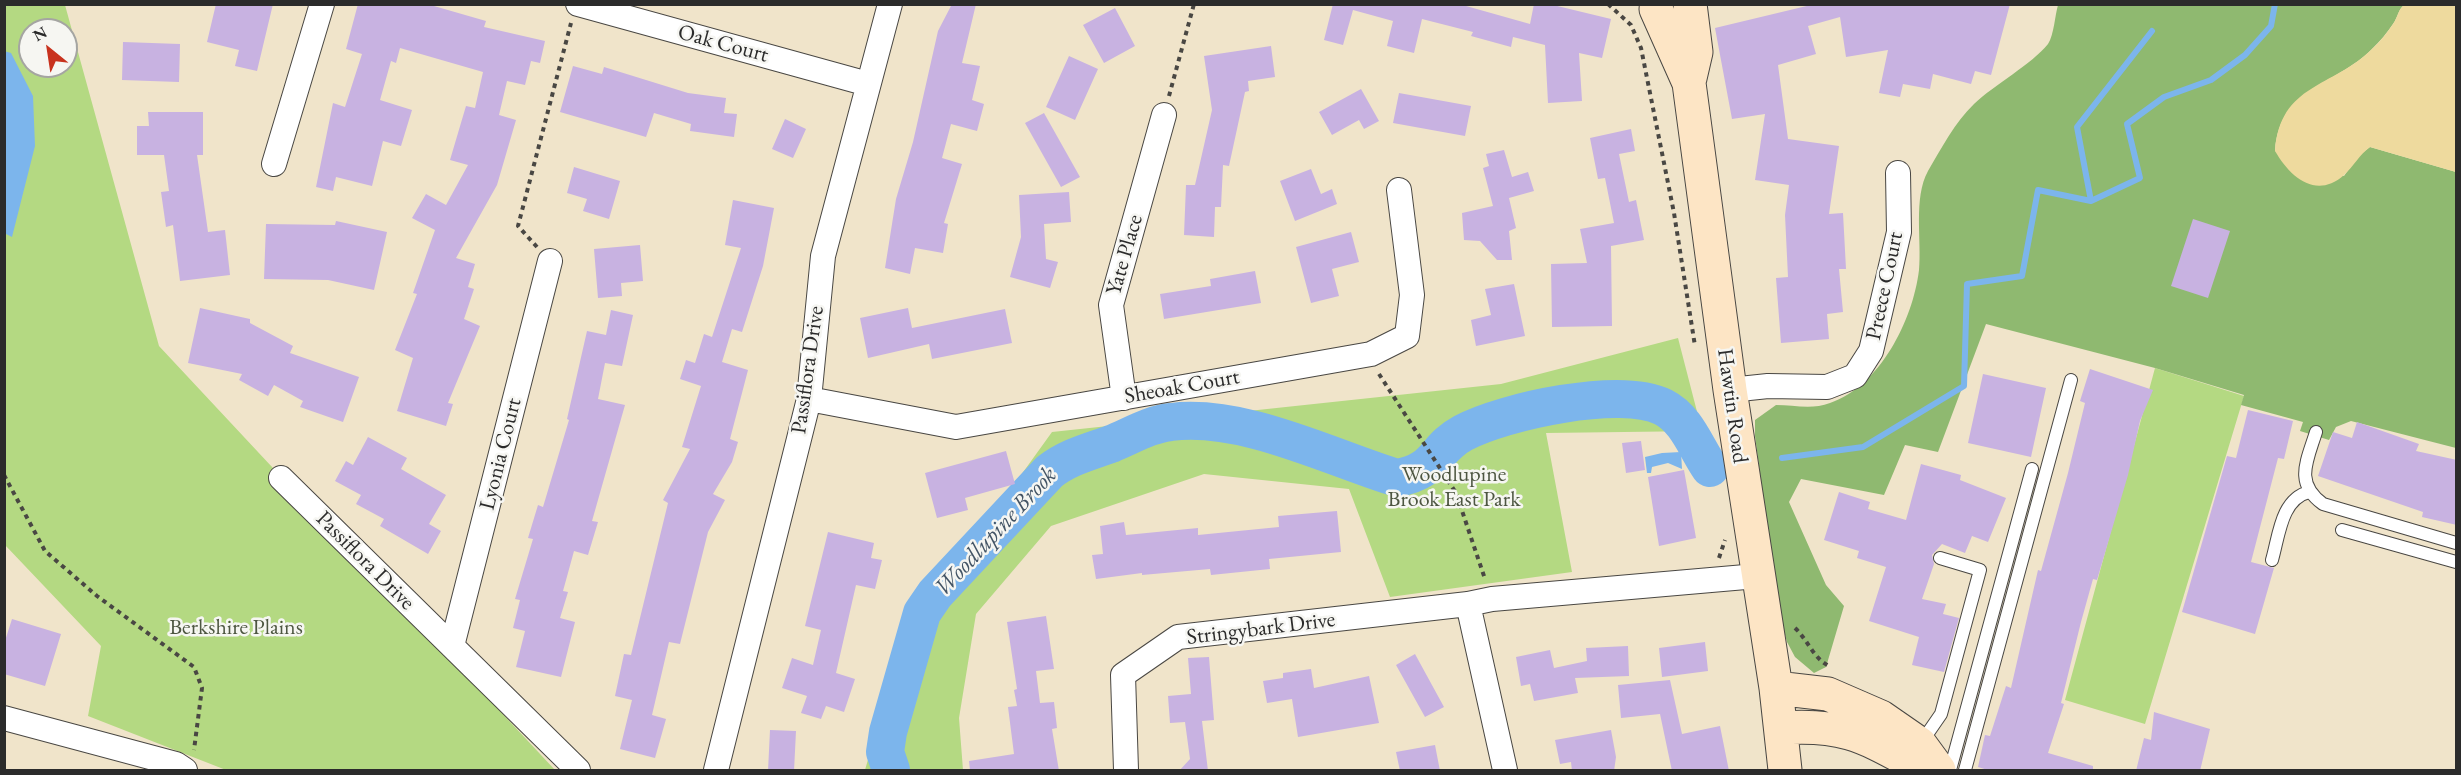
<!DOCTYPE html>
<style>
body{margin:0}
#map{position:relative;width:2461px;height:775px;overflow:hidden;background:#f0e4ca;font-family:"EB Garamond",serif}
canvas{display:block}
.frame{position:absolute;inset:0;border:6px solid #2b2b2b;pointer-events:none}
.north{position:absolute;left:18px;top:18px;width:60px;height:60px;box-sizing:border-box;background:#f6f6f2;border:2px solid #a5a5a2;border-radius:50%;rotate:330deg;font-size:16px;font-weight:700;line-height:24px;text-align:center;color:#2b2b2b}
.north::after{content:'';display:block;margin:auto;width:21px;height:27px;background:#c8321e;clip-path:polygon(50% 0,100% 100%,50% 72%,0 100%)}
</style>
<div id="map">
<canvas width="2461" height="775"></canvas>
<div class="frame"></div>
<div class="north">N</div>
</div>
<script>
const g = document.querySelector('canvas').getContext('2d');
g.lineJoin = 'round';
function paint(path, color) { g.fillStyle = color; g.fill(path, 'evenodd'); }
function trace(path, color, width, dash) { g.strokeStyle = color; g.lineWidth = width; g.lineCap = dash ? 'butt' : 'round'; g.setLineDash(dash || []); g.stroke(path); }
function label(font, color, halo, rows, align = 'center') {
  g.font = font + ' "EB Garamond",serif'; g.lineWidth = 5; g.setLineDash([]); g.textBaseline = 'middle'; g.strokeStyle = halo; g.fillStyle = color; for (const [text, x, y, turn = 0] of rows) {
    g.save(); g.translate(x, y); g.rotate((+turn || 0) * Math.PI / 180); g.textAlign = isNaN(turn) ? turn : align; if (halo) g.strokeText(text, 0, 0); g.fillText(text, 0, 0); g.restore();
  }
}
const green = new Path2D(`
 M4,5H65L159,346L555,770H226L88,716L101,646L5,545ZM30,30H66V66H30Z
 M1678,338L1702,431L1546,433L1572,572L1390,597L1349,489L1204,474L1051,526L976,614L959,718L963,770H865L880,718L929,576L985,525L1052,432L1501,384Z
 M2155,368L2244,396L2145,724L2065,700Z`);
const forest = new Path2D(`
 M2058,5H2404C2398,10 2398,17 2393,24C2387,33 2380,41 2372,49C2334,87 2280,86 2275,151L2344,176L2358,156L2370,147L2456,172V448L2351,421L2336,427L2329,440L2300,431L2303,422L2241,405L2244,395L2155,368L1986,324L1938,452L1905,445L1884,495L1801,479L1789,502L1826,585L1844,606L1826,667L1814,673L1795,657L1787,642L1778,609L1755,436V420L1776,405C1794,405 1812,410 1830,403C1880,386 1913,320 1919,270C1922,241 1913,198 1928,171C1941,149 1955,122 1974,104C1994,85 2032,64 2048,44C2054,35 2055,15 2058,5Z`);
const sand = new Path2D(`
 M2404,5H2456V172L2370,147C2359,155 2354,166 2344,175C2316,200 2290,177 2275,151C2280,83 2333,88 2372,49C2380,42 2387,33 2393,24C2398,17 2398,10 2404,5Z`);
const water = new Path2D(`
 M4,51L11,53L33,96L35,146L12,237L4,233Z
 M1681,452L1682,469L1668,463L1652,467L1651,473H1647L1645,457L1662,453Z`);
const stream = new Path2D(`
 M2091,201L2140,178L2127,124L2164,97L2211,80L2245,55L2271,26L2275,4
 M1782,458L1863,447L1964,386L1967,284L2022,276L2038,190L2091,201L2077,127L2152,31`);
const river = new Path2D(`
 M891,770L885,752L888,732L922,613L935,594L1049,472C1068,457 1089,452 1111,444C1131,436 1150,424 1171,422C1243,413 1329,457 1397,478C1438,471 1433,449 1463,433C1504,411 1621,386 1663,407C1687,419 1696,448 1710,468`);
const building = new Path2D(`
 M216,4H273L257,71L235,66L239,50L207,42Z
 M358,4H427L486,21L484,27L545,41L540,63L531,61L525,85L507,81L499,115L516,120L497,185L456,258L475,264L468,287L474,289L464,319L480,326L448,403L453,404L446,426L397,411L413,358L395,350L417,294L413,293L435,230L412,218L426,194L446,205L468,165L450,160L466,106L475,108L483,72L400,48L396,63L391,61L380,100L412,110L401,146L383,141L372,186L336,177L333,191L316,187L333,103L345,107L362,54L346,49Z
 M952,4H976L962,63L980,66L972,100L984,104L977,131L951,124L942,158L962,164L944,223L948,224L943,253L915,248L910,274L885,268L896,199L913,142L938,31Z
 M1333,4H1459L1530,24L1534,4H1549L1611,19L1602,58L1579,53L1582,101L1548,103L1545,45L1513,37L1511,47L1471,36L1473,32L1422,19L1414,53L1387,46L1393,21L1353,10L1343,45L1324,40Z
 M1815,4H2010L1991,75L1975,71L1971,84L1933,74L1930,89L1903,84L1900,97L1879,93L1888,50L1846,57L1840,17L1808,26L1816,54L1778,65L1788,139L1839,146L1829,214L1843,213L1846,269H1839L1843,312L1827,314L1829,339L1781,343L1776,278L1788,277L1785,215L1789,185L1755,180L1765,114L1732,119L1715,28Z
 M1115,8L1135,46L1104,63L1083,25Z
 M123,42L180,44L179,82L122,80Z
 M1271,46L1275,77L1248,81L1249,91L1245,92L1229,166L1223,165L1221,207H1215L1214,237L1184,235L1186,185H1195L1212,110L1204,56Z
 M1069,56L1098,69L1075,120L1046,107Z
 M573,66L602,74L604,67L688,93L726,98L724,113L737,114L734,137L690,131L691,124L654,113L646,137L560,112Z
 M1361,89L1379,121L1364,129L1359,120L1332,135L1319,112Z
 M1399,93L1471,106L1465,136L1393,123Z
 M148,112H203V155H197L208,232L225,230L230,275L180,281L173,225L166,227L161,192L169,191L164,155H137V126H149Z
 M1044,113L1080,177L1061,187L1025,123Z
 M785,119L806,129L793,158L772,149Z
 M1631,129L1635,151L1619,154L1629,202L1636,200L1644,240L1611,246L1612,326L1552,327L1551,264L1587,263L1580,229L1614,223L1605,178L1598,179L1590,138Z
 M1504,150L1512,177L1528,172L1534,191L1509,198L1516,228L1509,231L1512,260H1497L1480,241L1464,240L1462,213L1493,206L1483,168L1489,166L1486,154Z
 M574,167L620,181L609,219L583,211L587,199L567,193Z
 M1311,169L1321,194L1332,189L1337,204L1295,221L1280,181Z
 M1069,192L1071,222L1044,224L1046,259L1058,262L1050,288L1010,277L1021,237L1019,195Z
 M733,200L774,208L763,266L742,332L732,329L722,362L748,370L730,439L738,442L732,462L713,494L725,500L708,532L680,644L669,642L652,715L666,719L655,758L620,749L632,700L615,696L624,654L631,655L668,503L663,500L690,449L682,447L701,386L680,379L686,360L695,363L704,334L712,337L741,248L725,245Z
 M2193,219L2230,231L2208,298L2171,286Z
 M336,221L387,232L374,290L328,280L264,279L266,224L335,225Z
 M1351,232L1359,262L1332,269L1339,296L1311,303L1296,247Z
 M640,245L643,281L621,283L622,296L598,298L594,249Z
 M1255,271L1261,303L1164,319L1160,294L1211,286L1210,279Z
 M1514,284L1525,336L1476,346L1471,320L1491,315L1485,289Z
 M200,308L250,319V323L293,346L290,353L359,377L343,422L300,407L303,401L274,385L268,396L239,380L242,374L188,363Z
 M908,308L912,328L1005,309L1012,343L932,359L929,344L868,358L860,318Z
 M611,310L633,315L622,366L605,363L598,399L625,405L592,521L598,522L588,555L574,551L563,591L568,592L560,618L575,622L561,677L516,667L525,631L513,628L520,600L515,599L533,539L528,538L538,505L543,507L569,420L567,419L587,331L606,335Z
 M2090,369L2153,390L2140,421L2128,475L2097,580L2093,579L2081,622L2061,703L2064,704L2048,753L2093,766V771H1991L1978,767L1985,735L1990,736L2006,686L2011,688L2038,570L2041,571L2068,473L2085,403L2080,401Z
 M1983,374L2046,388L2031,457L1968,443Z
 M2248,410L2293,421L2284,459L2278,458L2251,562L2274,568L2255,634L2182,612L2227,456L2236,458Z
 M2357,422L2419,444L2416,451L2457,460V525L2422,517L2423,512L2318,476L2333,432L2352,438Z
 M368,437L407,458L401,469L446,495L429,524L441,531L428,554L380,526L384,519L356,504L361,495L335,481L346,461L353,465Z
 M1641,441L1645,470L1626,473L1622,443Z
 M1006,451L1015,484L965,498L968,510L937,518L925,473Z
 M1921,464L1961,475L1960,480L2006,498L1988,542L1972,536L1965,553L1942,544L1932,555L1934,564L1922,599L1946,604L1943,614L1959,618L1944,672L1912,665L1919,637L1869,621L1886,567L1857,558L1859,551L1824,540L1839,492L1870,502L1868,509L1906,520Z
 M1684,470L1696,538L1659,546L1648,477Z
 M1337,511L1341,552L1269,559L1270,569L1211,575L1210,569L1142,575V573L1096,579L1092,555L1103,554L1100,526L1124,522L1126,535L1198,528V535L1279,527L1278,516Z
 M828,532L874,543L871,558L882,560L875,589L856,585L836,673L855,679L844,712L826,706L821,719L801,713L807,696L782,688L792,658L813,665L821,630L805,626Z
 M1046,616L1054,669L1036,671L1040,703L1054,702L1057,728L1052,729L1059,771H970L969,761L1014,754L1008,707L1017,706L1014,690L1017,689L1007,622Z
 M12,619L61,634L45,686L4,674V644Z
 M1705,642L1708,671L1662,677L1659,648Z
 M1628,646L1629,676L1575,678L1578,693L1534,701L1530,684L1521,686L1516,657L1550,650L1554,668L1587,661L1586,648Z
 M1415,654L1444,707L1425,717L1396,665Z
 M1209,657L1214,720L1202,721L1208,771H1179L1190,759L1185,722L1170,723L1168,696L1191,694L1188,658Z
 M1311,669L1314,688L1369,676L1379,723L1298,737L1292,699L1267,703L1263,681L1283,678V673Z
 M1670,680L1682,734L1720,726L1729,771H1672L1660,714L1621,718L1618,685Z
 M2154,712L2210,729L2200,771H2136L2144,738L2151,740Z
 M770,730L796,731L794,771H768Z
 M1611,730L1616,757L1614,771H1572L1571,762L1560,764L1555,740Z
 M1435,745L1440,771H1400L1396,752Z`);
const path = new Path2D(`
 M1608,4L1631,25L1641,48L1674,213L1695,346
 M1169,96L1194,4
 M537,247L518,226L571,23
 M1379,374L1456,493L1485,579
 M4,475L45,551L97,596L194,667L202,688L194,750
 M1719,558L1725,540
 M1795,628C1808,640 1813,658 1829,666`);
const lane = new Path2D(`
 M2316,432C2307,461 2294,483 2323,504L2456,543
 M2342,530L2456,562
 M2272,560C2279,536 2281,499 2309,492
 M1921,743L1941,714L1980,570L1940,558
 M1950,770L2032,469
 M1965,770L2071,380`);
const street = new Path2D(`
 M578,4L868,84
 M274,164L322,4
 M1730,390L1768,386L1827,387L1855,376L1871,351L1899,232L1898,173
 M1124,398L1111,305L1164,115
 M809,399L956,427L1371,354L1407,336L1412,295L1399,190
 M281,478L578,770
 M1468,604L1505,770
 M452,646L550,261
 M4,718L176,764L185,770
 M716,770L809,399L823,256L890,4
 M1126,770L1123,675L1178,637L1468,604L1492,599L1757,576`);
const secondary = new Path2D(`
 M1690,4L1696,52L1690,78
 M1656,9L1689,83L1730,390L1776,688L1785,770
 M1776,688L1828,694L1881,717L1920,744L1939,770
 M1781,728C1849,723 1869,740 1926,770`);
const streetNames = [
 ["Oak Court",723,44,15],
 ["Yate Place",1125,255,-74],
 ["Preece Court",1885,286,-78],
 ["Passiflora Drive",808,370,-82],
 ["Sheoak Court",1182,387,-10],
 ["Hawtin Road",1732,406,82],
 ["Lyonia Court",501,454,-76],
 ["Passiflora Drive",365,561,45],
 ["Stringybark Drive",1261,629,-7]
];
const parkNames = [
 ["Woodlupine",1454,475],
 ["Brook East Park",1454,500],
 ["Berkshire Plains",236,628]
];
const waterNames = [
 ["Woodlupine Brook",996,532,-47]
];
paint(green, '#b4d982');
paint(forest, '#8fb970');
paint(sand, '#eeda9e');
paint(water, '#7cb5ec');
trace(stream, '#7cb5ec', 6);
trace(river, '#7cb5ec', 38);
paint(building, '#c8b2e1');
trace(lane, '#494743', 14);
trace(street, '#494743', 26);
trace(secondary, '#494743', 35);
trace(path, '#494743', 4, [4.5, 4.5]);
trace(lane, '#fff', 12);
trace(street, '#fff', 24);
trace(secondary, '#fde5c5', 33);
label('22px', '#2b2b2b', '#f6f6f2', streetNames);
label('22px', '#4d5641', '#f6f6f2', parkNames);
label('italic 24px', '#435465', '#f6f6f2', waterNames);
</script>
